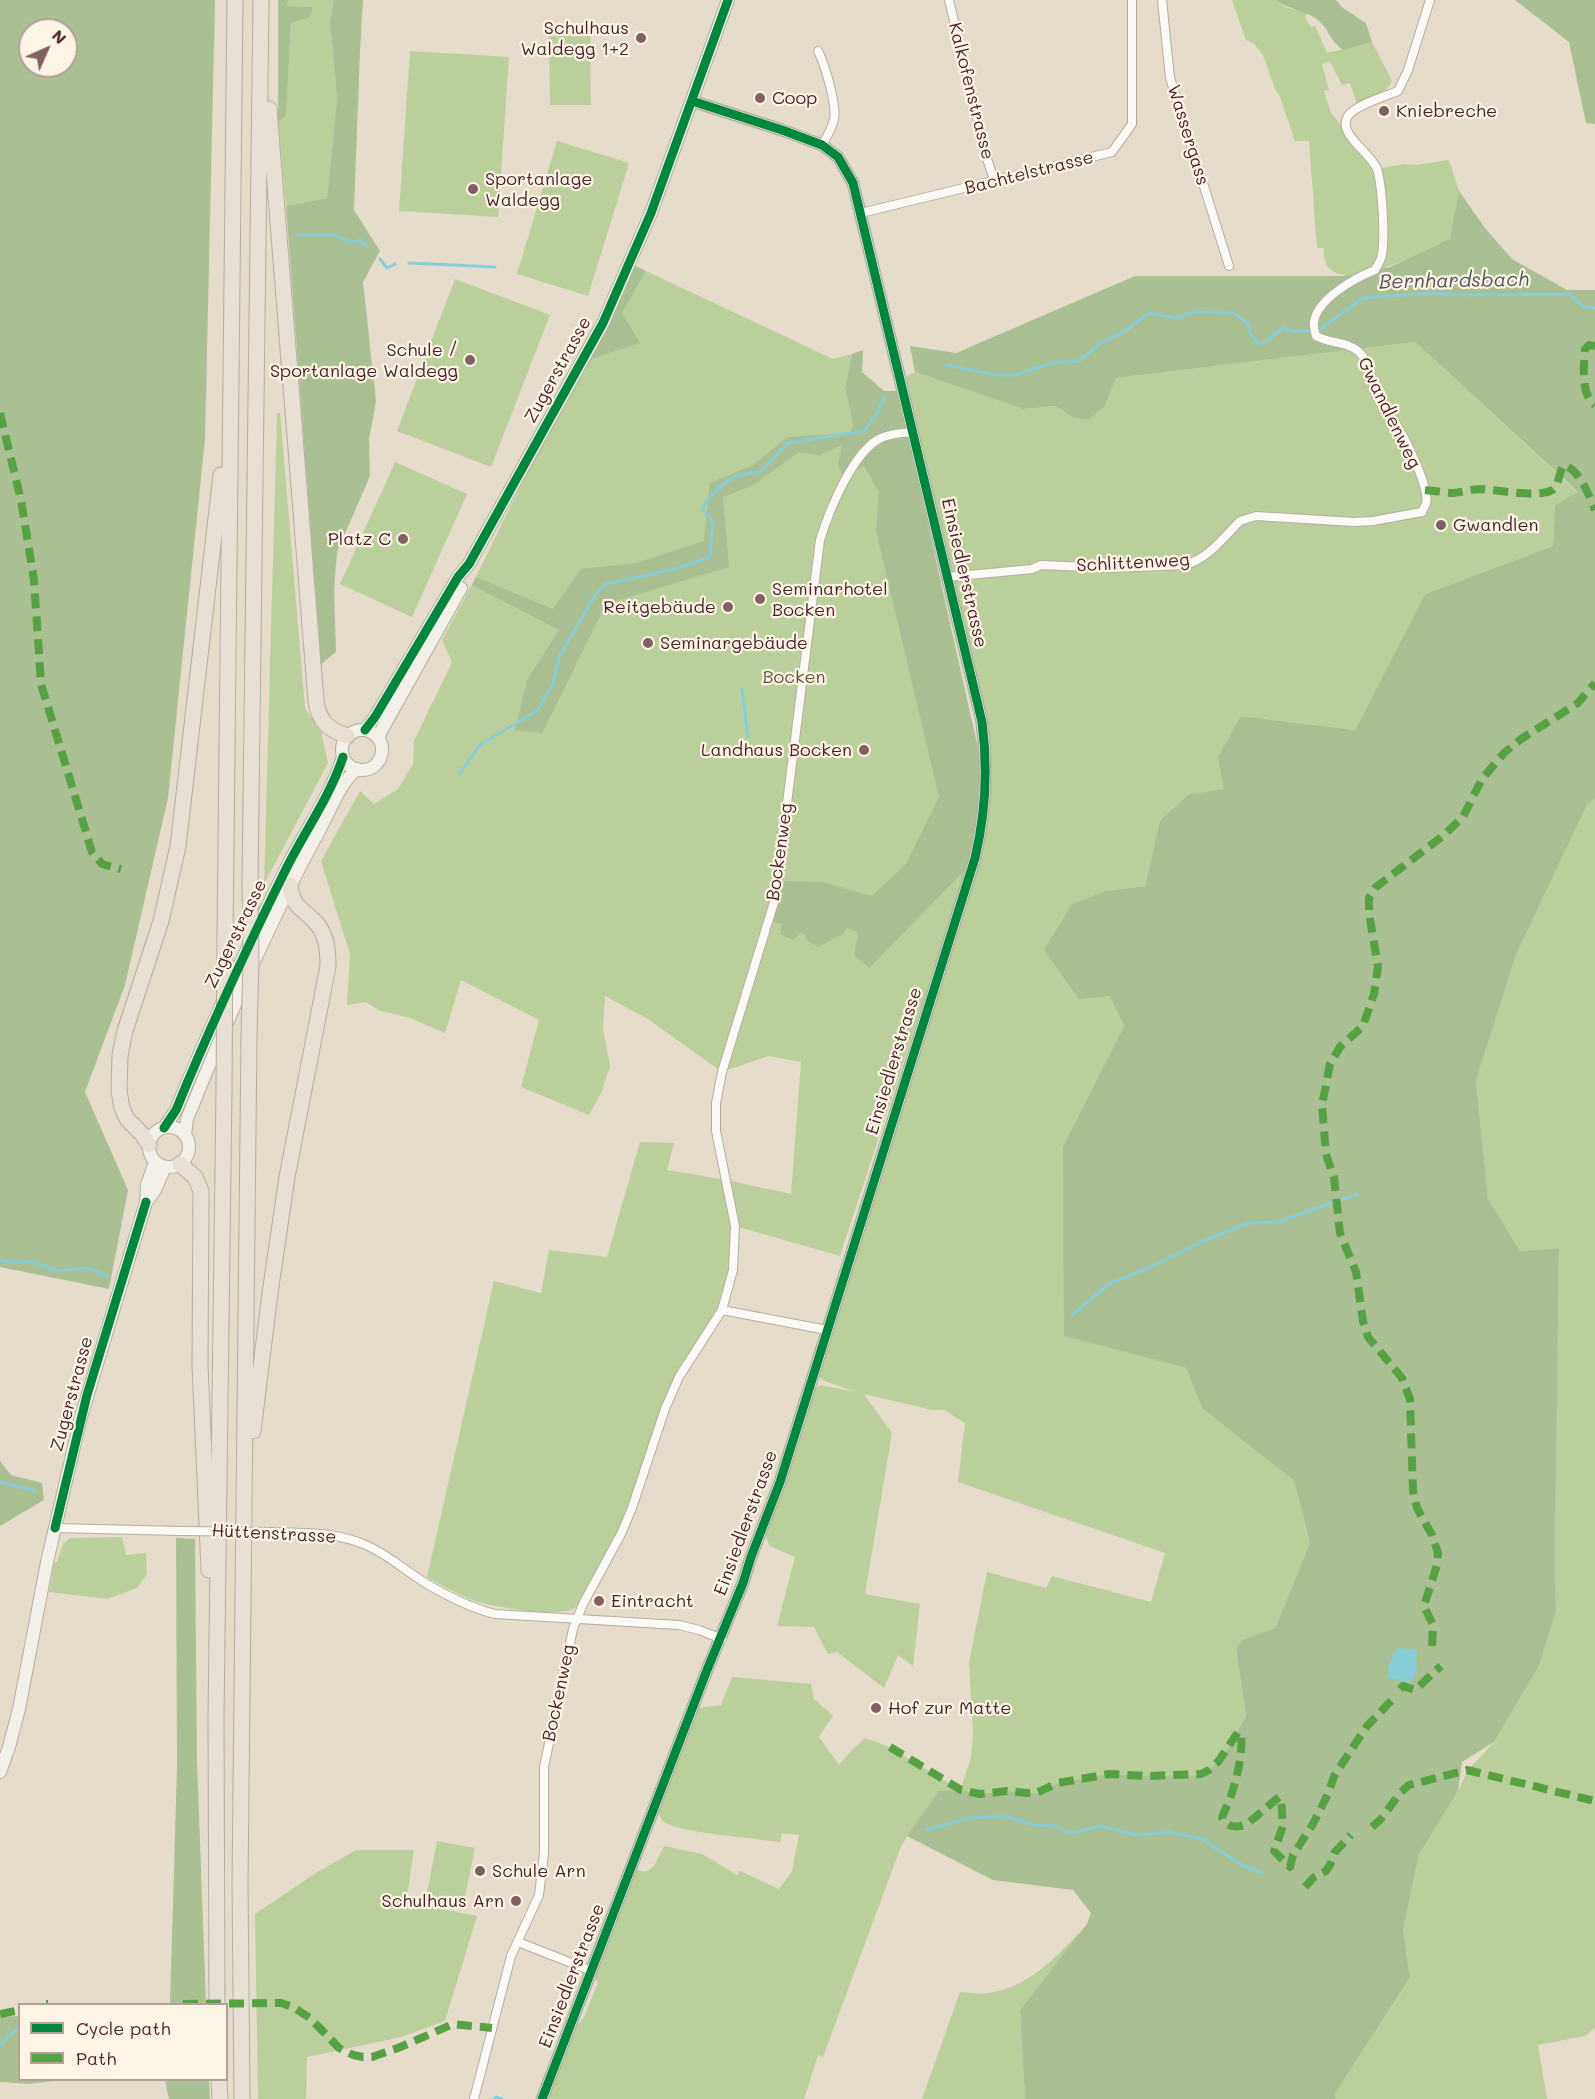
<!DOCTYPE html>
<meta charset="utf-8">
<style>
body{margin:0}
#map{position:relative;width:1595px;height:2099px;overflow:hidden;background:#e5dccb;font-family:Mali,sans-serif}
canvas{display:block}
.legend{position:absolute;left:18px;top:2003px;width:210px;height:78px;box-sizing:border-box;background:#fcf5e5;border:2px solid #b59f9b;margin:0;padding:8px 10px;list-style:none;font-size:18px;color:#4a1f2b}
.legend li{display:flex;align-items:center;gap:12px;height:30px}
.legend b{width:30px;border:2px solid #b59f9b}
.north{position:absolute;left:18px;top:18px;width:60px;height:60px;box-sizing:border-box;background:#fcf5e5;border:2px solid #b59f9b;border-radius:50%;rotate:45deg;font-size:16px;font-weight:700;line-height:24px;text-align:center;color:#4a1f2b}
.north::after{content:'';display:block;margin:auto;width:21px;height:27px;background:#806163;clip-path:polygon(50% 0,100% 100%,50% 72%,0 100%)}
</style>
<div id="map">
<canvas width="1595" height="2099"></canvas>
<ul class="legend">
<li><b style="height:8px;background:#00873e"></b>Cycle path</li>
<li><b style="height:8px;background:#56a243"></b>Path</li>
</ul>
<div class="north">N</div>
</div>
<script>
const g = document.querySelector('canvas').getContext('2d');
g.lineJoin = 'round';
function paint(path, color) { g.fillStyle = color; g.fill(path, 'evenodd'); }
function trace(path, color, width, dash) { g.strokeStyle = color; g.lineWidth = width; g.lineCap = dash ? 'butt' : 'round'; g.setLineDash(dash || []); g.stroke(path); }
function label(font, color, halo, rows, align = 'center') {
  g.font = font + ' Mali,sans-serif'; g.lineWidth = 4.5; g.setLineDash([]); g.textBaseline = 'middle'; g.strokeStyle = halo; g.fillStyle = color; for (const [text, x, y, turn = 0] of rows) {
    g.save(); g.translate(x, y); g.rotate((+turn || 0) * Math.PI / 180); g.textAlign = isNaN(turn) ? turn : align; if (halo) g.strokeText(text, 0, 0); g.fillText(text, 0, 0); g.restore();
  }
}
const green = new Path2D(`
 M288,0H334L330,22L337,98L327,198L286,206L278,122L286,116L291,22L313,7L287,6Z
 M1232,0H1275L1285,7L1307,13L1305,17L1311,27L1315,25L1327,53L1372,42L1392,81C1386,95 1370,99 1357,104L1350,83L1342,85L1330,62L1322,64L1329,90L1324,91L1331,113L1377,169L1404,164L1416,165L1449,160L1459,191L1451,239C1426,250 1319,308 1324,248H1317L1309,141H1295L1280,97L1275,89L1263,55L1254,44L1246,40Z
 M549,36H590L591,105H550Z
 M410,51L509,57L498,217L399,211Z
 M557,141L629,163L588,296L517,274Z
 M646,271L833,359L852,354L845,388L853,427L901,417L984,775L967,868L840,1256L735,1226L731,1229L729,1268L717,1309L677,1373L631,1502L616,1536L576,1607C565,1619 489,1607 473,1600C457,1594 442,1585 427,1577L494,1281L541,1293L549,1250L607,1257L640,1142L674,1143L667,1170L726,1180L791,1194L801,1062L768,1056L722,1072L648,1019L605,996L603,1029L610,1066L602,1091L589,1115L521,1087L539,1020L461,980L445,1033L410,1018L378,1010L366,1002L347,1005L350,954L321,861L360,791L374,804L398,789L413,764L414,741L452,662L442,640L476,577L581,362L622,313Z
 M455,279L550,315L491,467L397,431Z
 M1415,342L1578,493L1555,505L1553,546L1425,594L1355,730L1241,716L1224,789L1189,794L1160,820L1145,886L1106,891L1110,996L1124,1026L1063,1146L1065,1336L1186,1368L1202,1408L1294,1481L1310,1543L1275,1628L1242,1640L1236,1649L1246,1716L1226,1751L1209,1770L1191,1776H1148L1109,1774L1058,1783L1036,1793L1007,1791L980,1794L961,1790L907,1836L900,1849L823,2057L818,2055L804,2099H548L576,2027L584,2017L598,1983L595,1978L636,1870L646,1872L654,1866L664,1846L702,1854L737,1875L740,1871L779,1889L792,1871L799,1835L782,1833L780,1842C760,1839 675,1832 664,1822C660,1818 659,1814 659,1809L698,1708L721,1705L732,1677L811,1684L814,1699L833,1716L819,1737L839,1765L850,1752L865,1738L890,1747L960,1790L971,1758L973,1734L969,1662L987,1572L1046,1588L1052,1576L1151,1602L1165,1553L958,1482L965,1423L944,1410H932L864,1394L892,1433L865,1594L920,1604L913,1666L898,1655L884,1688L837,1652L828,1654L814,1627L777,1626L795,1557L770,1546L765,1536L815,1389L820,1385L856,1392L822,1380L819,1376L984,813L991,776L989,736L901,379L915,372L1023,409L1057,406L1072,417L1105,406L1116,378Z
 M280,413L305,708L321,732L328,763L264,884L277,414Z
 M395,462L467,494L412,617L340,584Z
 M1595,798V2028L1585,2036L1538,2045L1547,2099H1336L1335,2094L1410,1979L1403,1930L1419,1855L1458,1791L1468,1770L1494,1742L1539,1666L1556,1611L1555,1555L1559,1248L1520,1251L1488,1198L1476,1081L1516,955L1587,805Z
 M122,1537L126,1555L146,1553L147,1574L137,1588L107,1599L49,1592L54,1563L57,1562L63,1544L70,1538Z
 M437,1841L475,1848L463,1906L426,1898Z
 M356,1850H414L406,1902L477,1916L445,2021L402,2037L307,2057L306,2099H258L255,1914L316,1873Z
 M1088,1924L1020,2010L1025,2099H922L960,1992C969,1992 980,1995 988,1993C1032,1987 1059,1953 1088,1924Z`);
const forest = new Path2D(`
 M0,0H215L205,439L168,798L125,985L85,1092L128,1190L109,1289L0,1267ZM30,30H66V66H30Z
 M278,0H288L287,6L313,7L310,17L291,23L286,116L278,122Z
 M334,0H363L360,51L354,210L380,251L363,282L376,401L369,440L370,476L337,552L334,590L336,652L321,664L286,206L327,198L337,98L330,22Z
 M1275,0H1336L1343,8L1366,23L1372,42L1343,50C1329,40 1329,29 1319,21C1306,10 1289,10 1275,0Z
 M1515,0H1595V124L1586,123L1569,42Z
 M1459,191L1485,228L1512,259L1567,290H1595V798L1587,805L1516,955L1476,1081L1488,1198L1520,1251L1559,1248L1555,1555L1556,1611L1539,1666L1494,1742L1462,1762L1458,1791L1419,1855L1403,1930L1410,1978L1335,2094L1336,2099H1025L1020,2010L1087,1924L1091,1913L1073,1890L993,1880L907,1836L939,1791L961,1790L980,1794L1007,1791L1036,1793L1058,1783L1109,1774L1148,1776H1191L1209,1770L1226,1751L1246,1716L1236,1649L1242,1640L1275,1628L1310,1543L1294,1481L1202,1408L1186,1368L1064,1336L1063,1146L1124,1026L1110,996L1079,999L1044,950L1072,904L1106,891L1145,886L1160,820L1189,794L1224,789L1218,757L1241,716L1355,730L1425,594L1553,546L1555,505L1578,492L1415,342L1116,378L1105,406L1088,420L1072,417L1056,406L1023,409L915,372L910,346L956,353L1135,276H1342L1390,267L1450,239Z
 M625,261L646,271L622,313L640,343L581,362Z
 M863,350L862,372L884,391H898L984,775L977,828L967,868L869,968L854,955L858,935L856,931L847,928L843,934L818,947L806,940V935L800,933L793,940L780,934L782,924L768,920L777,881L822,882L872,896L906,864L939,797L876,531L879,492L864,466L842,476L838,464L842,445L819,455L799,452L752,486L723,497L729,567L606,604L542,733L515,730L527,680L559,630L472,585L476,577L553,609L581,569L636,563L704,541L710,483L753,465L788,437L849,433L853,426L845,388L852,354Z
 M0,1461L11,1475L42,1483L44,1500L0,1526Z
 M176,1538L195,1539L197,1761L206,2004H170L177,1766Z
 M19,2016L20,2080H61L30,2084L0,2082V2017Z
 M165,2080H209L210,2099H169Z`);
const water = new Path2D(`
 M1397,1648L1417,1650L1416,1675L1408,1683L1388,1677L1389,1664Z`);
const stream = new Path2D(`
 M297,235H336L351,243L361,240L367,246
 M380,259L387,268L395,264
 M409,263L495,267
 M1319,330L1363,298L1433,293L1469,295L1569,294L1584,307L1595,308
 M946,365L996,375H1015L1052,363L1079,361L1101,343L1124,332L1149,313L1175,318L1194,312L1234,313L1248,324L1250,334L1258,344L1265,342L1283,328L1292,331H1309
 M742,689L748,737
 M459,774L481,744L537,711L553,684L559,657L595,595L606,584L675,569L710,557L713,521L702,509C716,486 732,473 760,472L788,443L864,431L878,412L885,396
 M1341,1200L1358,1194
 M0,1260L9,1262H26L39,1264L58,1271L88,1268L108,1277
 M1072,1315L1109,1284L1148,1268L1204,1241L1248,1223L1279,1222L1333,1202
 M0,1482L35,1491
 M926,1830L969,1818L1004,1816L1034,1825L1056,1826L1071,1833L1101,1826L1137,1835L1169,1832L1202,1839L1242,1865L1263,1873
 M0,2045L16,2030H20
 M494,2099L496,2097L502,2099`);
const minor = new Path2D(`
 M949,0L987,159L995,182
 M1162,0L1170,78L1229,266
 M818,51C825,65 837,105 834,119C832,128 827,137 822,145
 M861,213L1112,152L1132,124V0
 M948,577L1032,569L1041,565L1111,568L1185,565C1208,559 1223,538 1240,521L1256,516L1354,522L1373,521L1422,512C1422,511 1426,504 1426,504C1430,488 1406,440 1397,426C1391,417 1383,408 1378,399C1371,385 1371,363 1359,352C1347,341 1330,344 1316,336C1315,332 1313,327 1314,322C1317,299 1355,278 1375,270C1377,266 1380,262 1381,258C1386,243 1382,184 1377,169C1371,153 1336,133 1348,116C1355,105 1386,96 1398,91L1408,70L1430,0
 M722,1310L733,1270L735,1226L716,1131V1103L722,1072L775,899L820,540C829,511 853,451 881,438C891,433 903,433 913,432
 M55,1528L180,1531
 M272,1532C306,1533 338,1532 368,1546C390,1556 407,1572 427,1584C449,1597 471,1608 495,1614L679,1625L699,1630L722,1639
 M518,1942L592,1971
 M474,2099L511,1956L539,1895L544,1853V1767L573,1629L583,1604L621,1534L632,1508L665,1409L679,1377L722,1310L827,1330`);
const tertiary = new Path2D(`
 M542,2099L707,1670L743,1583L751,1557L780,1482L975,858C986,812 988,768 982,722L853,183L838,157L822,145L782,130L692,101`);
const secondary = new Path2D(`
 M365,730L375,717L458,577L469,564L603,323L651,213L728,0
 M342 750a20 20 0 1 1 40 0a20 20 0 1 1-40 0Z
 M379,739L380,733L461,588
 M149 1147a20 20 0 1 1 40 0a20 20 0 1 1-40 0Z
 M164,1128L176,1110C209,1029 246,950 285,871C303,834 330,797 343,757
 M185,1135L187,1119C227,1021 268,924 319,831C329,813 341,781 357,769
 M147,1201L155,1190L165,1167
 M0,1772L9,1747L19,1709L47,1562L81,1417L146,1202L147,1185L155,1162`);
const motorway = new Path2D(`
 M269,109L316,701C319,722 328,729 347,736
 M250,882L261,0
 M225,938L235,0
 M149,1145L142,1134L127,1119L122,1108L119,1091L120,1055L125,1031L161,921L178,846L221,475
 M180,1164L195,1177L201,1191L200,1365L209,1570
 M253,1431L270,1293L287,1177L328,966C328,952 327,936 317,924C304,908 293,910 290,885
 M217,2004L216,1716L224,1090
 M219,2080L220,2099
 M242,2099L240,1882L249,1036`);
const minorBridge = new Path2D(`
 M180,1531L272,1532`);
const motorwayBridge = new Path2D(`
 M249,1036L251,960L250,882
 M224,1090L225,938`);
const quiet = new Path2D(`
 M1595,346L1589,345L1585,349C1584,366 1580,393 1595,405
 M0,413L21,500L34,580L41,684L92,852L102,864L121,869
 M1425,490C1435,491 1445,493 1454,493C1463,492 1473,489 1482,489C1498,490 1539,498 1552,490C1560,485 1558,472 1564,465C1581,471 1588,494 1595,510
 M1432,1646L1433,1625L1424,1606L1437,1565L1438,1553L1432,1535L1417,1508L1413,1491L1410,1399L1402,1378L1368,1337L1363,1321L1356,1272L1340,1233L1334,1178L1326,1154L1323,1118L1322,1105L1330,1064L1340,1047L1363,1026L1374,994L1378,967L1369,913V898L1376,887L1444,835L1463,817L1482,779L1504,753L1521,739L1578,703L1595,683
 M1400,1689L1403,1686L1415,1690L1441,1666
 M890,1747L961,1790L980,1794L1007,1791L1027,1793H1036L1058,1783L1109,1774L1148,1776L1201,1774L1209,1770L1218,1762L1238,1732L1241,1735C1243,1754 1237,1778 1231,1796C1229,1804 1224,1810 1222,1818C1228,1828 1238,1828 1247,1824L1279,1797L1281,1799L1283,1826L1274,1851L1290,1867L1293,1855L1313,1824L1329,1792L1334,1776L1367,1726L1393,1699
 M1372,1827L1381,1819L1400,1793L1409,1785L1467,1770L1595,1801
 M1305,1887L1313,1878L1326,1871L1330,1865L1335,1852L1351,1835
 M46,2004H48
 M183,2004L281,2003L293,2007L310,2018L339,2048L353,2055L363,2057H372L398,2048L453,2024L492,2028
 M0,2014L20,2010`);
const cycleway = new Path2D(`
 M365,730L375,717L458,577L469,564L603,323L651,213L728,0
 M164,1128L176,1110C209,1029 246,950 285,871C303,834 330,797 343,757
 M55,1528L87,1395L146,1202
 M542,2099L707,1670L743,1583L751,1557L780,1482L975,858C986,812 988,768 982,722L853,183L838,157L822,145L782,130L692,101`);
const markers = [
 [641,38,6,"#806163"],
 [760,98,6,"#806163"],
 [1384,111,6,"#806163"],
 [473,189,6,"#806163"],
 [470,360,6,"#806163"],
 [1441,525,6,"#806163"],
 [403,539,6,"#806163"],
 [760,599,6,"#806163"],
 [728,607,6,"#806163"],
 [648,643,6,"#806163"],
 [864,750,6,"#806163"],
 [599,1601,6,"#806163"],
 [876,1708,6,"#806163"],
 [480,1871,6,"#806163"],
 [516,1901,6,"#806163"]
];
const poiNames = [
 ["Schulhaus",629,28,"right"],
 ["Waldegg 1+2",629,49,"right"],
 ["Coop",772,98],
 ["Kniebreche",1396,111],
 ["Sportanlage",485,179],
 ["Waldegg",485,200],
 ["Schule /",458,350,"right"],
 ["Sportanlage Waldegg",458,371,"right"],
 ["Gwandlen",1453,525],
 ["Platz C",391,539,"right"],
 ["Seminarhotel",772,589],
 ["Bocken",772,610],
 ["Reitgebäude",716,607,"right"],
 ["Seminargebäude",660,643],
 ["Landhaus Bocken",852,750,"right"],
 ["Eintracht",611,1601],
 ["Hof zur Matte",888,1708],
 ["Schule Arn",492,1871],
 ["Schulhaus Arn",504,1901,"right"]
];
const streetNames = [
 ["Kalkofenstrasse",971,91,76],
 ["Wassergass",1188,135,73],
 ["Bachtelstrasse",1029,173,-14],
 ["Zugerstrasse",558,370,-61],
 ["Gwandlenweg",1389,413,64],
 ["Schlittenweg",1133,563,-3],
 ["Einsiedlerstrasse",964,573,77],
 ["Bockenweg",780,852,-82],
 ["Zugerstrasse",236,934,-64],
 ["Einsiedlerstrasse",894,1061,-73],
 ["Zugerstrasse",72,1394,-75],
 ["Einsiedlerstrasse",746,1523,-70],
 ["Hüttenstrasse",274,1534,3],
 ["Bockenweg",559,1693,-78],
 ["Einsiedlerstrasse",572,1976,-69]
];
const parkNames = [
 ["Bocken",794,677]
];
const waterNames = [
 ["Bernhardsbach",1454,281,-1]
];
paint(green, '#bbcf9b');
paint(forest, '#aac093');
paint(water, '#88ced8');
trace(stream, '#88ced8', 3);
trace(minor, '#b6ada3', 10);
trace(tertiary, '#b6ada3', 13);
trace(secondary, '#b6ada3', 14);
trace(motorway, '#b6ada3', 17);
trace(minor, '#fbfaf7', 8);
trace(tertiary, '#fbfaf7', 10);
trace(secondary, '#f3f0e9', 12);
trace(motorway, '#e8e0d4', 15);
trace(minorBridge, '#b6ada3', 10, []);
trace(motorwayBridge, '#b6ada3', 17, []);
trace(minorBridge, '#fbfaf7', 8);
trace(motorwayBridge, '#e8e0d4', 15);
trace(quiet, '#56a243', 8, [15, 8]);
trace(cycleway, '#00873e', 9);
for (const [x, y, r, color] of markers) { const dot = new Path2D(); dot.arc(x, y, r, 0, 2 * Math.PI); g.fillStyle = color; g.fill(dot); trace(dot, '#fcf5e5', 2); }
label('18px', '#4a1f2b', '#fcf5e5', poiNames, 'left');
label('18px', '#4a1f2b', '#fcf5e5', streetNames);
label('18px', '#625141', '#fcf5e5', parkNames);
label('italic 20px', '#515260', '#fcf5e5', waterNames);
</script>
